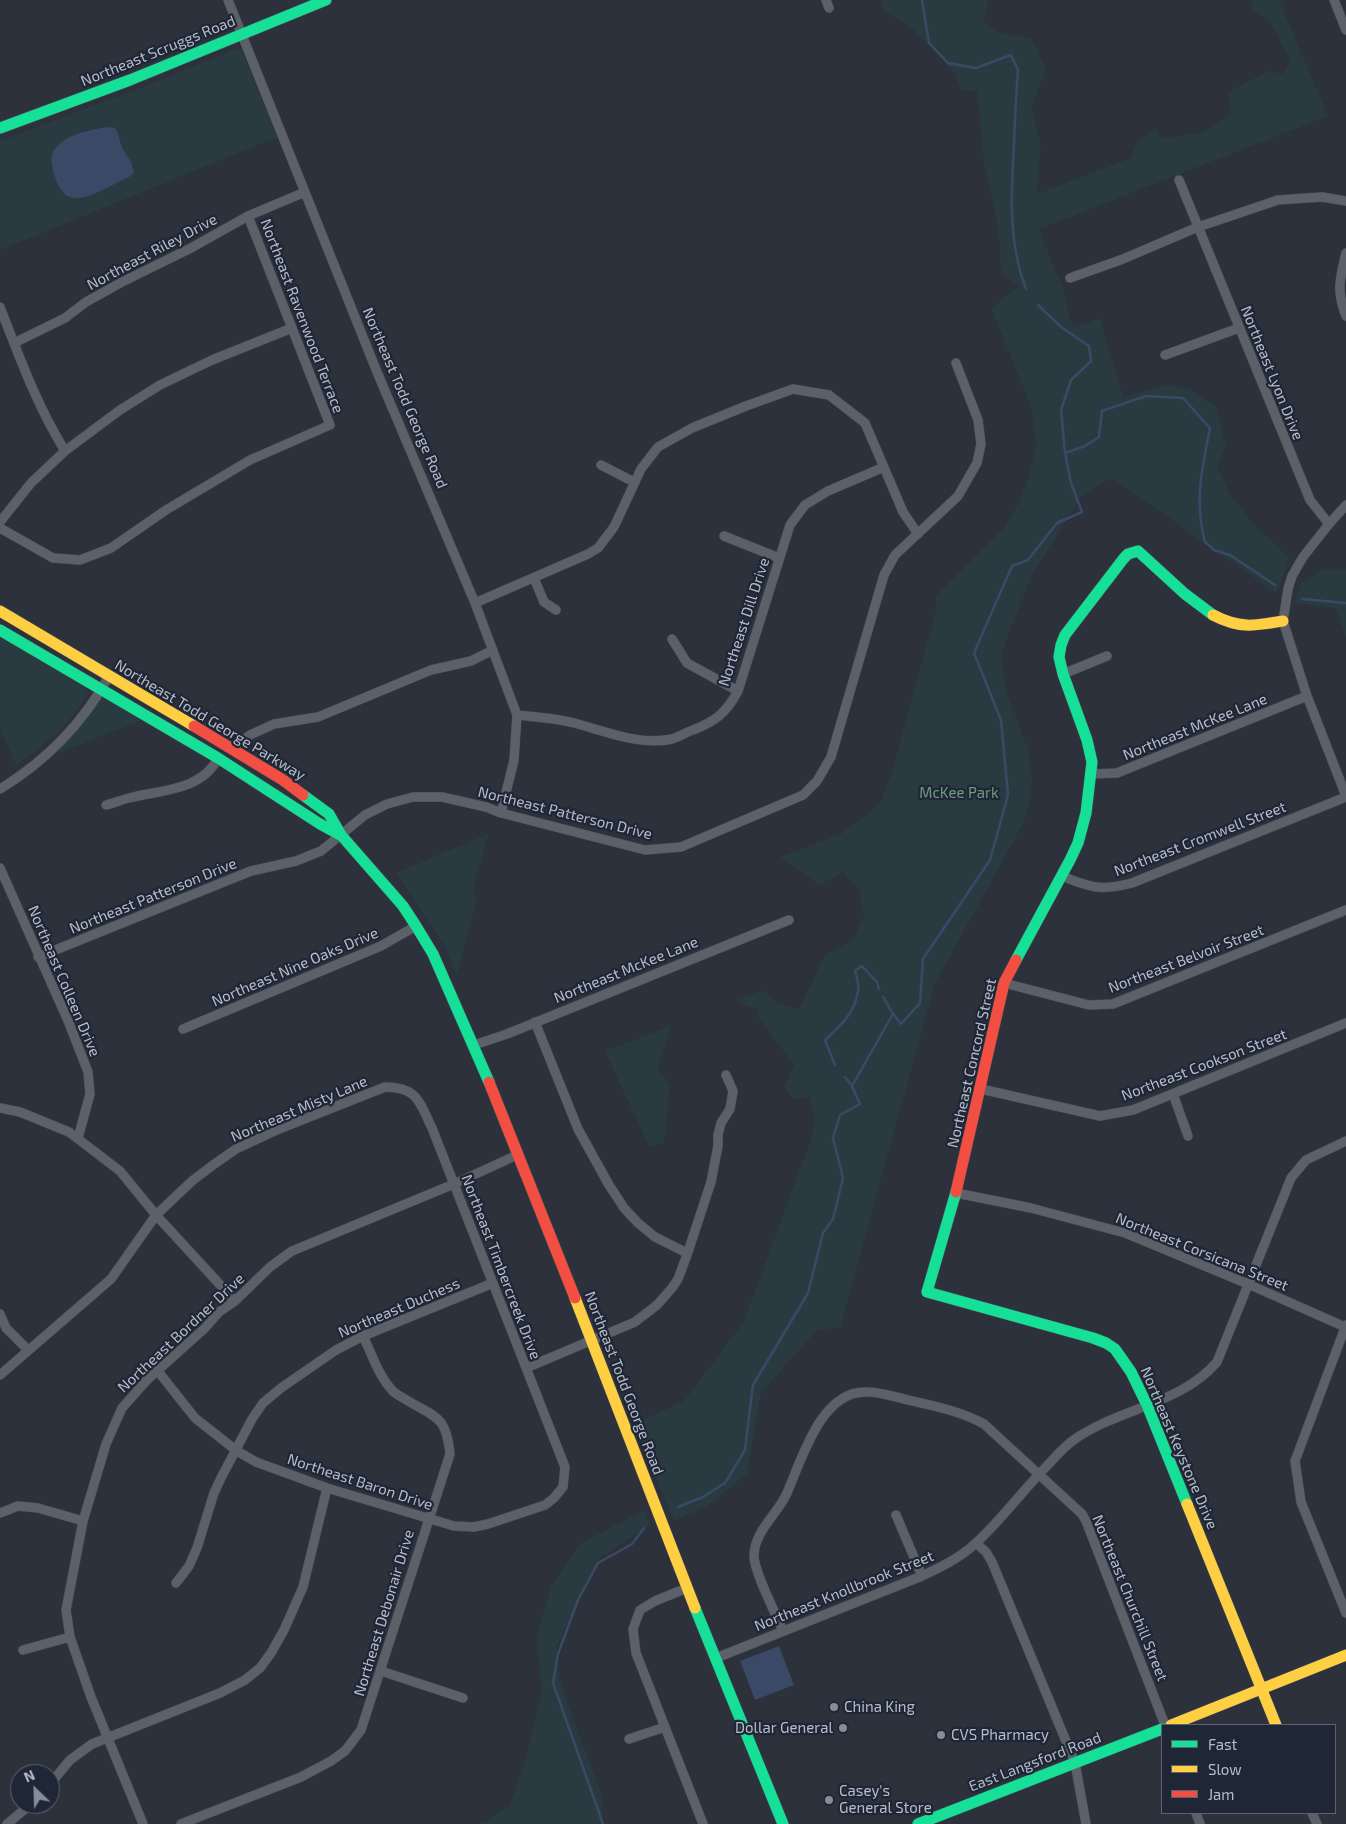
<!DOCTYPE html>
<style>
body{margin:0}
#map{position:relative;width:1346px;height:1824px;overflow:hidden;background:#2c313b;font-family:"Exo 2",sans-serif}
canvas{display:block}
.legend{position:absolute;left:1161px;top:1724px;width:175px;height:90px;box-sizing:border-box;background:#1f2736;border:1px solid #5b6372;margin:0;padding:6px 9px;list-style:none;font-size:15px;color:#b6bdcb}
.legend li{display:flex;align-items:center;gap:10px;height:25px}
.legend b{width:25px;border:1px solid #5b6372}
.north{position:absolute;left:10px;top:1764px;width:50px;height:50px;box-sizing:border-box;background:#1f2736;border:1px solid #5b6372;border-radius:50%;rotate:336deg;font-size:14px;font-weight:700;line-height:20px;text-align:center;color:#b6bdcb}
.north::after{content:'';display:block;margin:auto;width:18px;height:22px;background:#868c99;clip-path:polygon(50% 0,100% 100%,50% 72%,0 100%)}
</style>
<div id="map">
<canvas width="1346" height="1824"></canvas>
<ul class="legend">
<li><b style="height:6px;background:#16e098"></b>Fast</li>
<li><b style="height:6px;background:#ffcf43"></b>Slow</li>
<li><b style="height:6px;background:#f24e42"></b>Jam</li>
</ul>
<div class="north">N</div>
</div>
<script>
const g = document.querySelector('canvas').getContext('2d');
g.lineJoin = 'round';
function paint(path, color) { g.fillStyle = color; g.fill(path, 'evenodd'); }
function trace(path, color, width, dash) { g.strokeStyle = color; g.lineWidth = width; g.lineCap = dash ? 'butt' : 'round'; g.setLineDash(dash || []); g.stroke(path); }
function label(font, color, halo, rows, align = 'center') {
  g.font = font + ' "Exo 2",sans-serif'; g.lineWidth = 4.5; g.setLineDash([]); g.textBaseline = 'middle'; g.strokeStyle = halo; g.fillStyle = color; for (const [text, x, y, turn = 0] of rows) {
    g.save(); g.translate(x, y); g.rotate((+turn || 0) * Math.PI / 180); g.textAlign = isNaN(turn) ? turn : align; if (halo) g.strokeText(text, 0, 0); g.fillText(text, 0, 0); g.restore();
  }
}
const green = new Path2D(`
 M882,0H988L984,23L1002,33L1032,39L1046,70L1031,109L1041,144L1037,194L1131,158L1138,139L1156,129L1162,139L1204,132L1231,113L1228,92L1268,71L1283,74L1291,62L1269,20L1252,9L1251,0H1279L1328,116L1039,229L1057,276L1065,290L1063,292L1073,328L1100,318L1123,397L1168,384L1189,389L1217,407L1226,447L1217,465L1230,495L1255,526L1290,558L1276,593L1112,478L1083,494L1033,573L1012,625L1001,656L1007,693L1028,749L1032,782L1029,805L1023,824L935,983L840,1328L817,1330L761,1393L747,1474L709,1505L674,1521L634,1424L684,1401L743,1323L812,1137L815,1119L809,1096L794,1100L784,1087L794,1065L759,1018V1010L735,1001L764,990L773,1001L799,1009L825,955L853,940L864,917L859,890L843,872L819,885L780,857L841,834L880,804L892,771L936,611V596L1002,530L1019,503L1029,477L1036,443L1031,406L991,308L1020,286L1001,274L999,231L984,162L977,91L961,90L953,71L910,26L882,10Z
 M238,48L243,53L277,137L0,250V141L143,87ZM109,127L134,168L64,193L51,167L57,146L85,130Z
 M1324,569L1346,570V637L1335,608L1294,603L1301,583Z
 M0,631L87,686L88,692C72,724 44,745 16,765L0,728Z
 M110,697L146,718L54,755L76,731L98,701L102,698Z
 M488,834L472,893L477,899L457,974L445,947L396,873Z
 M671,1026L658,1068L670,1085L664,1142L650,1148L605,1051Z
 M645,1510L650,1525L600,1558L557,1645L560,1682L603,1799L601,1824H475L485,1821L509,1806L525,1762L542,1691L536,1637L552,1585L581,1543Z`);
const water = new Path2D(`
 M109,127L115,128L117,131L122,148L131,162L134,172L131,176C117,182 92,198 78,198C73,198 67,197 64,193C56,184 47,161 54,150C65,134 91,129 109,127Z
 M779,1646L794,1685L755,1700L740,1661Z`);
const stream = new Path2D(`
 M922,0L929,43L948,63L976,68L1011,55L1018,70C1016,95 1015,119 1014,144C1011,192 1008,243 1026,289
 M1065,453L1085,446L1099,437L1102,411L1146,396L1183,398L1210,428C1202,469 1194,501 1205,542L1214,550L1230,555L1275,585
 M1302,599L1346,603
 M883,997L893,1014
 M835,1065L825,1040C840,1026 855,1013 858,991C859,985 857,977 855,971L862,966L877,982L879,989
 M845,1077L852,1086
 M678,1507L703,1497L725,1483L745,1450L753,1385L808,1293L823,1233L833,1219L843,1178L833,1138L840,1115L860,1104L852,1086L893,1014L901,1024L920,1003L923,959L990,860L1008,795L1001,720L974,653L1012,566L1028,560L1057,523L1082,512L1071,483L1065,453L1061,410L1071,380L1091,361L1089,346L1061,327L1038,305
 M603,1824L553,1683L558,1654L578,1600L598,1563L632,1544L644,1528`);
const street = new Path2D(`
 M228,0L377,372L475,603L517,715L514,760L501,813
 M826,0L829,8
 M1334,0L1346,30
 M1179,180L1310,500L1329,524
 M1346,253C1340,278 1336,291 1346,316
 M1070,278L1123,259L1198,227L1278,200L1322,197L1346,201
 M0,307C19,356 37,406 65,451
 M14,343L65,318L86,302L122,282L191,248L248,216L305,192
 M1165,355L1239,328
 M601,465L634,482
 M1346,505L1329,524L1303,557L1292,576L1288,589L1283,621L1307,696L1346,796
 M0,522L31,483L65,451L120,410L160,385L212,360L292,328
 M0,528L53,558L80,560L111,548L166,510L250,460L330,425L248,216
 M724,536L779,558
 M534,578L544,602L556,610
 M475,603L588,554L598,548L614,527L641,469L658,447L692,428L746,406L793,389L829,395L865,423L903,512L918,534
 M672,639L687,663L738,691
 M1063,674L1107,656
 M517,715C536,717 556,718 574,723C605,731 639,746 672,739C679,737 686,732 693,730C716,721 726,713 738,691L790,525L805,505L828,491L884,467
 M232,748L250,735L274,724L318,717L431,670L471,661L493,650
 M1091,774L1117,773L1307,696
 M0,789C46,761 83,723 109,676
 M106,805C114,803 121,800 129,798C159,790 202,791 218,758
 M0,868L69,1023L88,1072L90,1094L78,1138
 M1062,876C1091,888 1101,891 1132,883L1346,797
 M38,957L251,871L296,861L321,851L365,815L387,804L413,797H442L486,807L501,813L645,850L681,847L803,795L817,781L831,757L884,575L895,555L958,496L977,463L981,444L978,420L956,363
 M1004,983L1089,1005L1113,1004L1346,910
 M535,1022L578,1129L609,1185L624,1208L638,1223L655,1237L687,1253
 M183,1029L381,946L416,926
 M474,1045L507,1034L789,920
 M981,1089L1100,1116L1133,1110L1346,1023
 M1173,1094L1188,1136
 M0,1108L20,1112L69,1132L120,1171L156,1215L235,1301
 M956,1193L1031,1208L1125,1233L1248,1284L1345,1327
 M0,1314L6,1328L28,1350
 M1346,1325L1295,1461L1301,1502L1346,1613
 M526,1368L635,1322L657,1305L672,1288L678,1279L687,1255L711,1182L718,1146V1135L721,1123L730,1109L733,1091L726,1075
 M0,1375L111,1279L156,1215L192,1181L213,1165L236,1149L279,1129L385,1087C418,1087 419,1102 432,1128L565,1467L563,1487L554,1498L545,1505L488,1524L474,1527L454,1526L327,1488L256,1462L237,1451L195,1418L157,1370
 M0,1513L18,1506L38,1508L83,1521
 M896,1515L922,1576
 M976,1543L986,1552L992,1562L1075,1763L1086,1824
 M176,1583L189,1566L197,1548L214,1493L221,1478L252,1419L263,1403L281,1388L336,1350L363,1336L493,1283
 M687,1588L655,1601L640,1610L633,1629L636,1653L703,1824
 M783,1631C776,1614 754,1572 754,1556C754,1531 778,1514 787,1493C802,1459 821,1390 867,1392C881,1392 895,1397 908,1400C934,1406 960,1411 984,1424L1082,1514L1086,1521L1165,1725
 M23,1650L70,1637
 M716,1658L922,1576C941,1567 960,1558 976,1543C1000,1521 1020,1494 1043,1470C1053,1460 1063,1447 1075,1439C1120,1408 1181,1404 1217,1362L1291,1178L1306,1160L1346,1141
 M381,1671L463,1698
 M629,1739L665,1727
 M50,1784L70,1760L92,1744L220,1693L245,1680L260,1668L271,1653L284,1630L303,1587L327,1488
 M1196,1813L1200,1824
 M1312,1813L1317,1824
 M7,1824L31,1804
 M143,1824L91,1697L70,1637L66,1610L83,1521L106,1444L122,1408L147,1380L205,1328L219,1312L235,1301L270,1267L292,1251L454,1184L517,1155
 M181,1824L301,1777L331,1761L345,1751L361,1730L450,1454C446,1414 435,1418 405,1399C400,1396 395,1394 392,1390C378,1375 372,1354 363,1336`);
const fast = new Path2D(`
 M0,128L130,80L326,0
 M0,630L218,758L320,824L340,835
 M303,795L329,814L341,835L403,906L416,926L433,954L489,1082
 M1016,960L1070,860L1078,843L1086,813L1092,762L1087,740L1063,674L1059,657L1061,645L1065,635L1124,558L1128,554L1138,551L1185,594L1213,615
 M956,1192L927,1292L1093,1338L1106,1343L1115,1349L1131,1372L1147,1405L1187,1504
 M695,1608L783,1824
 M918,1824L1162,1729`);
const slow = new Path2D(`
 M0,611L194,726
 M1213,615C1240,629 1254,626 1283,621
 M575,1298L695,1608
 M1187,1504L1276,1725
 M1171,1725L1346,1655`);
const jam = new Path2D(`
 M194,726L283,780L303,795
 M489,1082L575,1298
 M956,1192L1004,983L1016,960`);
const markers = [
 [834,1707,5,"#868c99"],
 [843,1728,5,"#868c99"],
 [941,1735,5,"#868c99"],
 [829,1800,5,"#868c99"]
];
const streetNames = [
 ["Northeast Scruggs Road",158,51,-22],
 ["Northeast Riley Drive",152,252,-28],
 ["Northeast Ravenwood Terrace",302,316,69],
 ["Northeast Lyon Drive",1272,373,68],
 ["Northeast Todd George Road",405,398,67],
 ["Northeast Dill Drive",744,622,-72],
 ["Northeast Todd George Parkway",210,720,31],
 ["Northeast McKee Lane",1195,727,-22],
 ["Northeast Patterson Drive",565,813,14],
 ["Northeast Cromwell Street",1200,839,-21],
 ["Northeast Patterson Drive",153,896,-22],
 ["Northeast Belvoir Street",1186,959,-21],
 ["Northeast Nine Oaks Drive",295,967,-23],
 ["Northeast McKee Lane",626,970,-22],
 ["Northeast Colleen Drive",64,981,67],
 ["Northeast Concord Street",972,1063,-77],
 ["Northeast Cookson Street",1204,1065,-21],
 ["Northeast Misty Lane",299,1109,-23],
 ["Northeast Corsicana Street",1202,1252,22],
 ["Northeast Timbercreek Drive",501,1267,69],
 ["Northeast Duchess",399,1308,-23],
 ["Northeast Bordner Drive",181,1333,-43],
 ["Northeast Todd George Road",624,1383,69],
 ["Northeast Keystone Drive",1179,1448,67],
 ["Northeast Baron Drive",360,1482,18],
 ["Northeast Knollbrook Street",844,1591,-22],
 ["Northeast Churchill Street",1130,1598,68],
 ["Northeast Debonair Drive",384,1613,-73],
 ["East Langsford Road",1035,1762,-21]
];
const parkNames = [
 ["McKee Park",959,793]
];
const poiNames = [
 ["China King",844,1707],
 ["Dollar General",833,1728,"right"],
 ["CVS Pharmacy",951,1735],
 ["Casey's",839,1791],
 ["General Store",839,1808]
];
paint(green, '#293b41');
paint(water, '#3a4a66');
trace(stream, '#3a4a66', 2.5);
trace(street, '#484c54', 10);
trace(fast, '#484c54', 12);
trace(slow, '#484c54', 12);
trace(jam, '#484c54', 12);
trace(street, '#5c6069', 9);
trace(fast, '#16e098', 11);
trace(slow, '#ffcf43', 11);
trace(jam, '#f24e42', 11);
for (const [x, y, r, color] of markers) { const dot = new Path2D(); dot.arc(x, y, r, 0, 2 * Math.PI); g.fillStyle = color; g.fill(dot); trace(dot, '#1f2736', 2); }
label('15px', '#b6bdcb', '#1f2736', streetNames);
label('15px', '#6e9c7b', '#1f2736', parkNames);
label('15px', '#b6bdcb', '#1f2736', poiNames, 'left');
</script>
